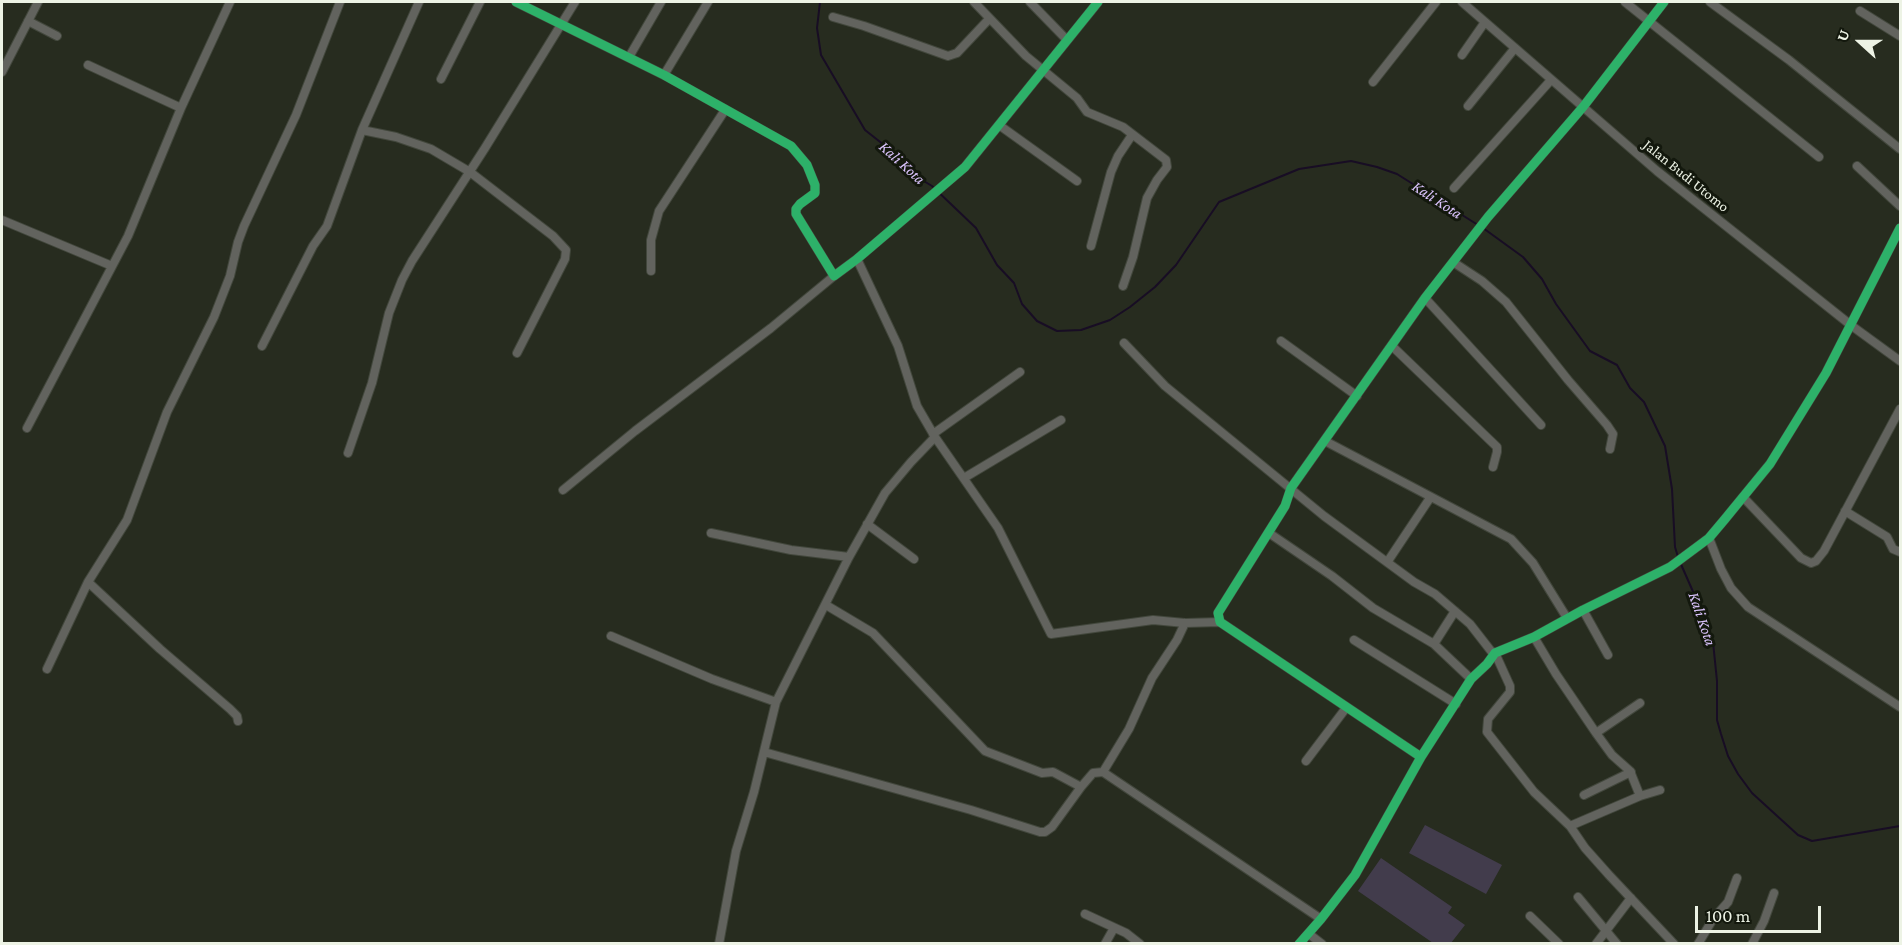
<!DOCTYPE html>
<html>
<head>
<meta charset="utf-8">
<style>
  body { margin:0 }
  #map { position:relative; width:1902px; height:945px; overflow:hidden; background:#272c1f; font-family:"Crimson Pro",serif }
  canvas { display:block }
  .frame { position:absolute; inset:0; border:3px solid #edf3e5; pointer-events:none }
  .north { position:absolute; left:1830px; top:12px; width:60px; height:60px; -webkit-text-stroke:4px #13180d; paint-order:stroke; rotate:291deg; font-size:16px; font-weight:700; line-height:24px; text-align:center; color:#edf3e5 }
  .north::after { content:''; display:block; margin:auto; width:21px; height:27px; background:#edf3e5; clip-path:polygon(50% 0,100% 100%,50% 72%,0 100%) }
  .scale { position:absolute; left:1695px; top:906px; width:126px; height:27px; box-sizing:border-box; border:3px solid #edf3e5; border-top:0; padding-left:8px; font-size:18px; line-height:21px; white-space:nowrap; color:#edf3e5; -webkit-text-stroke:4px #13180d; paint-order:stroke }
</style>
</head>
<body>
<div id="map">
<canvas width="1902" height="945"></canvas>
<div class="frame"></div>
<div class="north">U</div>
<div class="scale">100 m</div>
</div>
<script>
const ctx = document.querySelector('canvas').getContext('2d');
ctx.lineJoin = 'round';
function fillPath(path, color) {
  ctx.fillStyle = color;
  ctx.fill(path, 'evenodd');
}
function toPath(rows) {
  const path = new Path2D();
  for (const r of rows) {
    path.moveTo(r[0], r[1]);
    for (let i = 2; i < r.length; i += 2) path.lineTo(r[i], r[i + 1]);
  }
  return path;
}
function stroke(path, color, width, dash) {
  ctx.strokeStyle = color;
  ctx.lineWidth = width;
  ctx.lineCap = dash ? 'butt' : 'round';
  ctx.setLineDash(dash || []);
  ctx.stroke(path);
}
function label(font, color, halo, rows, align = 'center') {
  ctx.font = font + ' "Crimson Pro",serif';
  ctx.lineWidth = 6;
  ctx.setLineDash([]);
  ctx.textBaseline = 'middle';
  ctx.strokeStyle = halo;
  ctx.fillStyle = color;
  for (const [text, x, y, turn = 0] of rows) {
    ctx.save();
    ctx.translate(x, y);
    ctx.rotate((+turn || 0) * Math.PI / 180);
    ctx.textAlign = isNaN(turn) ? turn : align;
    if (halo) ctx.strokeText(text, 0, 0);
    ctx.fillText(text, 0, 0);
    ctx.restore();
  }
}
fillPath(toPath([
  [1425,825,1502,865,1486,894,1409,853],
  [1381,858,1452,907,1448,913,1465,925,1451,943,1433,943,1358,891]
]), '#423c4c');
stroke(toPath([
  [820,2,817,28,821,55,865,130,884,145,904,169,932,186,976,228,997,265,1014,283,1022,304,1037,321,1057,331,1081,330,1110,320,1130,307,1155,287,1176,265,1219,202,1299,169,1351,161,1377,167,1397,174,1478,225],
  [1483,228,1523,257,1542,279,1556,304,1590,351,1617,365,1630,388,1644,402,1665,446,1672,489,1675,547,1678,557],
  [1680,562,1705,619,1713,642,1717,681,1717,720,1721,734,1728,756,1738,774,1752,793,1798,835,1812,841,1900,826]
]), '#180d24', 2);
const minor = toPath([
  [516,2,664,75,791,146,807,165,815,185,815,193,800,204,796,209,796,214,834,276,857,259,965,167,1098,2],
  [974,2,1026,56,1077,98,1087,112,1123,127,1166,160,1167,167,1157,180,1147,198,1133,257,1123,286],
  [1030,2,1067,40],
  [1462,2,1657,171,1852,326,1900,361],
  [1625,2,1819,157],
  [1710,2,1789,60,1900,149],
  [1860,11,1900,36],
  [833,17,864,26,948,56,957,53,989,19],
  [28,21,57,36],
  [1462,55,1485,22],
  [629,57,661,2],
  [88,65,181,108],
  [2,72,38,2],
  [664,75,708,2],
  [441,79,480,2],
  [1373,82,1436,2],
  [1468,106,1515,48],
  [999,125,1077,181],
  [362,130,396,137,431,149,470,172,553,236,566,250,565,259,517,353],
  [1857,166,1900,206],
  [1454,188,1551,80],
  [2,220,112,266],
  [1091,246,1111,172,1118,156,1132,135],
  [857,259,898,346,917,406,935,437,998,528,1051,634,1153,620,1185,623,1220,622],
  [1453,262,1482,281,1506,302,1568,380,1607,425,1613,434,1610,449],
  [651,271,651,240,659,211,725,110],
  [1425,298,1541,425],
  [1281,341,1357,396],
  [1124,343,1165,386,1324,516,1414,582,1435,594,1470,624,1491,651,1495,653,1510,686,1510,692,1488,719,1487,732,1534,792,1570,826,1585,848,1609,875,1674,944],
  [262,346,313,246,327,226,362,130,419,2],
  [1392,346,1497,447,1497,452,1493,467],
  [27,428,128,236,181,108,230,2],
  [933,434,1020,372],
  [1325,441,1511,539,1533,563,1567,618],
  [348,453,372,383,389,313,402,280,412,261,485,148,575,2],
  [964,478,1061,420],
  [563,490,635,431,771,328,834,276],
  [1743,497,1801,558,1811,563,1816,561,1824,551,1900,409],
  [1845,511,1887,537,1893,549,1900,552],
  [867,524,914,559],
  [711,533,791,550,849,557],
  [1269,533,1332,576,1373,608,1434,644,1471,679],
  [1709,538,1721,569,1731,588,1748,607,1900,707],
  [1388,561,1430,498],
  [88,582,160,649,230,709,237,716,238,721],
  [826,605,873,633,985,751,1042,773,1053,772,1081,787,1093,773,1103,772,1321,919],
  [1583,610,1608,655],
  [611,636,712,679,776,702],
  [1534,637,1556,674,1596,733,1612,755,1630,771,1640,796],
  [1354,640,1456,704],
  [1434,644,1455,611],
  [47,669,88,582,127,520,167,412,214,317,230,276,238,242,244,226,296,115,340,2],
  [1596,733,1640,703],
  [764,752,971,810,1040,832,1045,832,1052,827,1081,787],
  [1421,757,1220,622,1218,613,1285,506,1291,488,1425,298,1488,217,1583,107,1664,2],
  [1306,761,1346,708],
  [1103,772,1129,729,1152,678,1177,640,1185,623],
  [1584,795,1631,772],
  [1570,826,1640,796,1660,790],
  [1578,897,1617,944],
  [1085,914,1126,933,1140,944],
  [1530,916,1559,944],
  [1309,934,1322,944],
  [719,944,736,851,754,792,776,702,849,557,885,493,911,462,935,437],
  [1105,944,1114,928],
  [1299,944,1321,919,1355,875,1421,757,1471,679,1487,664,1495,653,1534,637,1583,610,1670,567,1709,538,1725,519,1770,464,1826,373,1900,228],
  [1596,944,1631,898],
  [1698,944,1713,919,1728,902,1737,878],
  [1752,944,1764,921,1774,893]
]);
stroke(minor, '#42473c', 10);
stroke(minor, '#62635e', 8);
stroke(toPath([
  [516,2,664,75,791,146,807,165,815,185,815,193,800,204,796,209,796,214,834,276,857,259,965,167,1098,2],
  [1421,757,1220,622,1218,613,1285,506,1291,488,1425,298,1488,217,1583,107,1664,2],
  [1299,944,1321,919,1355,875,1421,757,1471,679,1487,664,1495,653,1534,637,1583,610,1670,567,1709,538,1725,519,1770,464,1826,373,1900,228]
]), '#2db169', 9);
label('15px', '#edf3e5', '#13180d', [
  ["Jalan Budi Utomo",1686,176,39]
]);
label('italic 16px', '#d9c2fb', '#13180d', [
  ["Kali Kota",902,163,42],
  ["Kali Kota",1437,200,33],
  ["Kali Kota",1702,619,71]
]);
</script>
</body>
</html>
